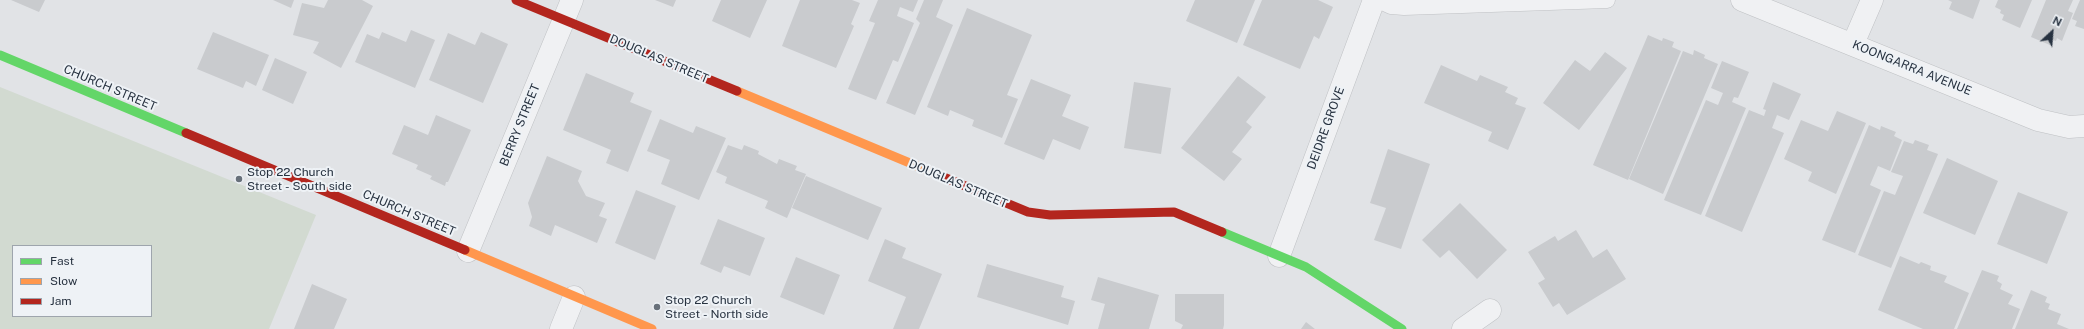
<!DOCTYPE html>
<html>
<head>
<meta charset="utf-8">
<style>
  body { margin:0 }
  #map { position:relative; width:2084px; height:329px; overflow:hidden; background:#e1e3e6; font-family:"Public Sans",sans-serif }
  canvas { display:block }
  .legend { position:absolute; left:12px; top:245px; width:140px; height:72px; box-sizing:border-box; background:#eef2f6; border:1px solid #9ea5ad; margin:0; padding:5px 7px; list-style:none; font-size:12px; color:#273240 }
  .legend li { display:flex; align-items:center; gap:8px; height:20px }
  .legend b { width:20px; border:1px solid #9ea5ad }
  .north { position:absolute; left:2032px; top:12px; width:40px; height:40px; -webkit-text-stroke:3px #eef2f6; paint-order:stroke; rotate:26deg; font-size:11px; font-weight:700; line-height:16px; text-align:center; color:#273240 }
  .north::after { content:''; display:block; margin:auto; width:14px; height:18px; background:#273240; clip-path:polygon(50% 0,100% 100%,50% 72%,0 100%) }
</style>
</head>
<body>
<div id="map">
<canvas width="2084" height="329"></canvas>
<ul class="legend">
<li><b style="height:5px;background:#63d668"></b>Fast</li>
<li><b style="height:5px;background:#ff974d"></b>Slow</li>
<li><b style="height:5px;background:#b3261e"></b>Jam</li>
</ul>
<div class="north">N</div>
</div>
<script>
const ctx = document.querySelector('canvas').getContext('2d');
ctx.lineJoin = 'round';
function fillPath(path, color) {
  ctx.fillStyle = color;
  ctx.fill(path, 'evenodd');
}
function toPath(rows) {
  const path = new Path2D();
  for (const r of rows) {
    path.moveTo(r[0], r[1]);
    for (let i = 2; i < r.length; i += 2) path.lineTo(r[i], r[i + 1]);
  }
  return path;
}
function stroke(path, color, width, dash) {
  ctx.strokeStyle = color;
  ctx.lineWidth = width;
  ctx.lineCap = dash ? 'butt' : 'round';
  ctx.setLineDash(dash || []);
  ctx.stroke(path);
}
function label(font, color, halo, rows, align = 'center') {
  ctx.font = font + ' "Public Sans",sans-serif';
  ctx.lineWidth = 4;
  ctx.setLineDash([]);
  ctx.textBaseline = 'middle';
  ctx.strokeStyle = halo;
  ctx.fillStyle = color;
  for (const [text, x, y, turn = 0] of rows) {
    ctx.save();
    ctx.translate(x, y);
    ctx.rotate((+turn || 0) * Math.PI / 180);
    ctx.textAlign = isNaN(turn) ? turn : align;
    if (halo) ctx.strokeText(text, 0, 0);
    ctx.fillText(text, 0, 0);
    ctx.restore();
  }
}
fillPath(toPath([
  [0,87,316,215,269,329,0,329],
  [13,246,151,246,151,316,13,316]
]), '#d2dad1');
fillPath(toPath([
  [11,0,45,0,39,12],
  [273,0,294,0,291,8],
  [328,0,362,0,373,6,341,68,313,53,319,42,293,35,302,3,324,8],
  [655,0,676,0,673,7],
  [721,0,767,0,750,38,712,21],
  [800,0,852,0,860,3,851,24,854,26,836,68,782,46],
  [878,0,918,0,913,12,900,7,897,16,914,23,898,62,893,60,876,100,848,89,875,23,869,21],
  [924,0,943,0,936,17,953,25,915,115,886,103,920,23,916,19],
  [1195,0,1255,0,1237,43,1186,21],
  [1262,0,1318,0,1333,7,1319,39,1314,36,1300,69,1243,45],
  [1948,0,1980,0,1973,19,1949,9,1952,2],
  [1998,0,2032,0,2020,28,2002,20,2004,15,2000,13,2001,10,1995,7],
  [2046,0,2073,0,2068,11,2073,13,2062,41,2057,38,2056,41,2053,40,2050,45,2031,37],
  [2080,0,2084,0,2084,29,2075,26,2077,21,2072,19],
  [967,8,1032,35,1007,95,1018,99,1002,138,972,126,974,120,950,110,948,116,927,107],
  [411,30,435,40,415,88,355,62,367,34,379,39,382,32,406,42],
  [213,32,269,55,256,86,246,81,243,88,197,69],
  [481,32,508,44,483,103,429,80,448,33,475,45],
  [1648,35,1662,41,1663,38,1674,42,1672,47,1681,51,1628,180,1593,165],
  [1694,50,1705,55,1704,58,1718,64,1663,194,1629,179,1683,51,1693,55],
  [1605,52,1627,68,1579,130,1543,103,1575,60,1590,71],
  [275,58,307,72,293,104,262,90],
  [1722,61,1749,72,1738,98,1734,97,1732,102,1746,108,1701,215,1664,200,1706,100,1718,105,1723,93,1711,88],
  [1441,65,1477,81,1480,75,1508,87,1505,92,1518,98,1515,104,1526,108,1508,150,1488,141,1492,132,1424,103],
  [586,73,634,93,630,102,652,111,628,172,606,163,611,150,563,130],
  [1238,76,1266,97,1246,122,1252,127,1232,152,1242,159,1224,181,1181,148],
  [1031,79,1071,95,1062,116,1089,127,1080,150,1053,139,1044,160,1004,144],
  [1134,82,1171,88,1161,154,1124,148],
  [1773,82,1801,94,1789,120,1777,115,1772,128,1784,133,1742,232,1705,216,1749,110,1764,116,1766,110,1763,109],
  [1837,111,1866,123,1836,194,1808,181,1812,172,1784,159,1801,120,1828,131],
  [436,115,471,130,448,182,446,182,445,186,430,179,432,176,416,169,418,165,392,154,404,125,428,135],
  [660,119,693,133,696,126,726,138,699,200,661,184,670,160,647,151],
  [1869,125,1880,130,1881,126,1896,132,1894,136,1902,140,1890,171,1878,166,1870,185,1881,190,1855,253,1822,240],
  [1915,140,1929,145,1927,150,1938,154,1891,268,1858,255,1884,191,1895,195,1903,176,1891,172,1904,141,1913,144],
  [728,145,742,150,744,145,759,151,758,154,777,164,779,159,797,166,795,170,806,174,787,218,765,208,768,201,725,183,727,177,716,172],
  [1388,149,1430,164,1401,249,1374,240,1386,208,1370,203],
  [547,156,582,171,578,181,586,196,605,203,599,216,607,219,597,243,555,225,551,236,529,226,532,217,528,203],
  [1947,158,1998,181,1975,235,1923,213],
  [806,176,882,208,868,240,792,208],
  [636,190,676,206,655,260,615,243],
  [2018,192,2068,212,2047,264,1997,244],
  [1460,203,1507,250,1477,279,1449,250,1440,258,1422,240],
  [718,219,765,238,750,276,724,266,721,273,700,264],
  [1576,230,1593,258,1607,249,1626,279,1567,315,1559,303,1553,307,1538,283,1545,279,1528,252,1555,236,1558,241],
  [885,239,906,248,902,258,942,274,919,329,893,329,906,297,868,281],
  [1900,256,1919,264,1921,262,1931,266,1930,270,1947,276,1944,282,1969,293,1954,329,1923,329,1878,310],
  [796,257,840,275,824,315,780,297],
  [987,264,1064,286,1061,297,1075,301,1068,325,977,297],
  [1982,270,1999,276,1997,281,2002,284,2000,289,2013,295,2008,304,2020,309,2012,329,1957,329],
  [1098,277,1159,295,1149,329,1098,329,1105,304,1091,300],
  [312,284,347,299,334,329,294,329],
  [2031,290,2047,297,2045,302,2050,304,2048,309,2061,314,2057,324,2069,329,2015,329],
  [1175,294,1224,294,1224,325,1223,329,1181,329,1183,325,1175,321],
  [1306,322,1315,329,1301,329]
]), '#c9cbce');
const lane = toPath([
  [1378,0,1391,6,1404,7,1607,0]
]);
const street = toPath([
  [1742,0,2038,120,2069,127,2084,126],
  [1853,44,1872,0],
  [468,251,572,0],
  [1279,256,1374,0],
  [561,329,574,297],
  [1463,329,1490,310]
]);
stroke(lane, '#bfc1c4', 17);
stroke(street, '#bfc1c4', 23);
stroke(lane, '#f0f1f3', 16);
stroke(street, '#f0f1f3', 22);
stroke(toPath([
  [0,55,186,133],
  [1222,232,1306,267,1402,329]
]), '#63d668', 9);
stroke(toPath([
  [737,91,941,176],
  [465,250,652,329]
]), '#ff974d', 9);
stroke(toPath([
  [516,0,737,91],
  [186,133,465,250],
  [941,176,1028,212,1050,215,1174,212,1222,232]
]), '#b3261e', 9);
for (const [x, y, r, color] of [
  [239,179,4,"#68707a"],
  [657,307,4,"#68707a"]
]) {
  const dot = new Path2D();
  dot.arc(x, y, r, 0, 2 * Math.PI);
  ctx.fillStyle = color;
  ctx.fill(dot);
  stroke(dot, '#eef2f6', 1.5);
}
label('12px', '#273240', '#eef2f6', [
  ["DOUGLAS STREET",659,59,23],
  ["KOONGARRA AVENUE",1912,68,22],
  ["CHURCH STREET",110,88,23],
  ["BERRY STREET",520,125,-68],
  ["DEIDRE GROVE",1326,128,-70],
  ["DOUGLAS STREET",958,184,23],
  ["CHURCH STREET",409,213,23]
]);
label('12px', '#273240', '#eef2f6', [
  ["Stop 22 Church",247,172],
  ["Street - South side",247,186],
  ["Stop 22 Church",665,300],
  ["Street - North side",665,314]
], 'left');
</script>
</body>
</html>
